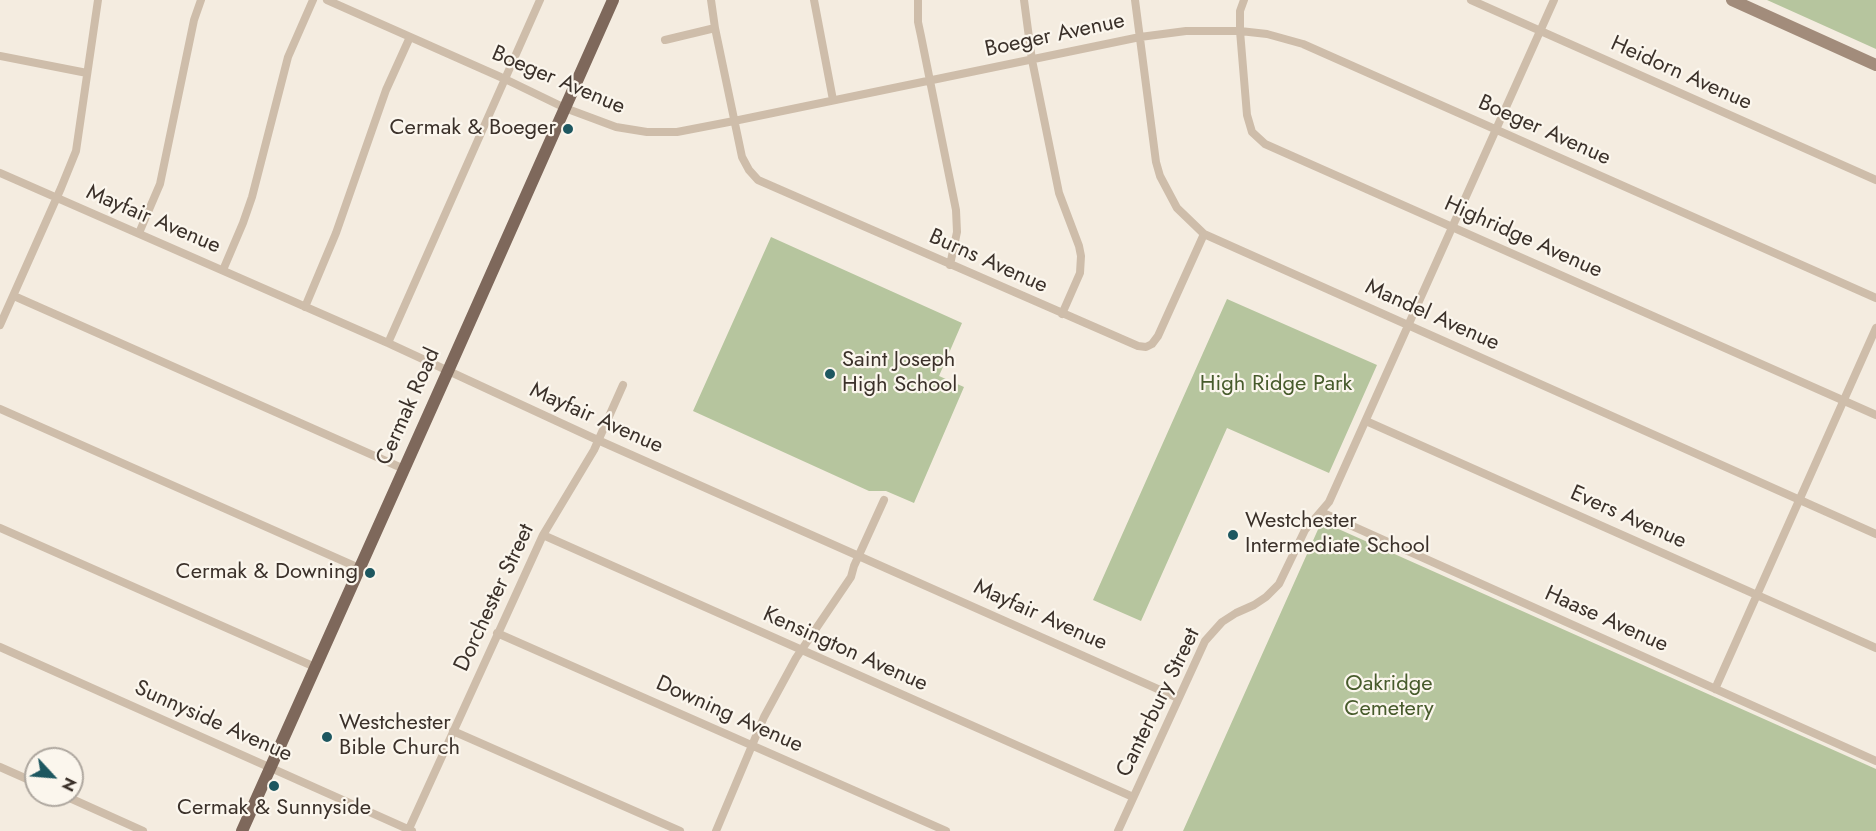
<!DOCTYPE html>
<html>
<head>
<meta charset="utf-8">
<style>
  body { margin:0 }
  #map { position:relative; width:1876px; height:831px; overflow:hidden; background:#f4ece0; font-family:Jost,sans-serif }
  canvas { display:block }
  .north { position:absolute; left:24px; top:747px; width:60px; height:60px; box-sizing:border-box; background:#fbf6ed; border:2px solid #aea79f; border-radius:50%; rotate:116deg; font-size:16px; font-weight:700; line-height:24px; text-align:center; color:#3b312a }
  .north::after { content:''; display:block; margin:auto; width:21px; height:27px; background:#1d5760; clip-path:polygon(50% 0,100% 100%,50% 72%,0 100%) }
</style>
</head>
<body>
<div id="map">
<canvas width="1876" height="831"></canvas>
<div class="north">N</div>
</div>
<script>
const ctx = document.querySelector('canvas').getContext('2d');
ctx.lineJoin = 'round';
function fillPath(path, color) {
  ctx.fillStyle = color;
  ctx.fill(path, 'evenodd');
}
function toPath(rows) {
  const path = new Path2D();
  for (const r of rows) {
    path.moveTo(r[0], r[1]);
    for (let i = 2; i < r.length; i += 2) path.lineTo(r[i], r[i + 1]);
  }
  return path;
}
function stroke(path, color, width, dash) {
  ctx.strokeStyle = color;
  ctx.lineWidth = width;
  ctx.lineCap = dash ? 'butt' : 'round';
  ctx.setLineDash(dash || []);
  ctx.stroke(path);
}
function label(font, color, halo, rows, align = 'center') {
  ctx.font = font + ' Jost,sans-serif';
  ctx.lineWidth = 4.5;
  ctx.setLineDash([]);
  ctx.textBaseline = 'middle';
  ctx.strokeStyle = halo;
  ctx.fillStyle = color;
  for (const [text, x, y, turn = 0] of rows) {
    ctx.save();
    ctx.translate(x, y);
    ctx.rotate((+turn || 0) * Math.PI / 180);
    ctx.textAlign = isNaN(turn) ? turn : align;
    if (halo) ctx.strokeText(text, 0, 0);
    ctx.fillText(text, 0, 0);
    ctx.restore();
  }
}
fillPath(toPath([
  [1767,0,1876,0,1876,49],
  [771,237,962,323,939,376,964,387,914,503,886,491,869,491,693,411],
  [1227,299,1377,365,1329,473,1227,428,1141,621,1093,600],
  [1325,523,1876,769,1876,831,1183,831,1320,525]
]), '#b6c59e');
stroke(toPath([
  [327,0,505,79,565,108,616,127,647,132,677,132,734,121,1140,37,1186,31,1240,31,1267,34,1303,44,1876,298],
  [711,0,715,28,742,157,749,170,758,180,1138,346,1146,347,1152,344,1158,336,1204,234],
  [814,0,833,100],
  [918,0,918,22,921,36,956,210,957,232,950,265],
  [1024,0,1032,60,1059,193,1079,246,1081,256,1080,273,1062,314],
  [1135,0,1156,162,1160,176,1177,208,1204,234,1876,534],
  [1244,0,1240,11,1240,31,1247,115,1252,132,1265,144,1876,415],
  [1471,0,1876,180],
  [665,40,715,28],
  [0,56,87,73],
  [0,173,388,343,591,437,1178,698],
  [139,233,160,184,194,20,201,0],
  [223,270,243,223,252,197,288,57,313,0],
  [14,296,404,469],
  [305,307,336,233,386,90,410,37],
  [0,325,61,188,76,151,98,0],
  [388,343,540,0],
  [0,409,359,568],
  [1366,421,1876,648],
  [1321,512,1876,761],
  [0,528,315,667],
  [543,535,1133,797],
  [497,633,946,831],
  [0,647,412,831],
  [1715,689,1876,328],
  [453,731,680,831],
  [0,767,36,783],
  [63,795,143,831],
  [408,831,543,535,594,450,623,385],
  [716,831,764,717,796,658,851,577,854,566,884,500],
  [1118,831,1205,641,1222,622,1236,613,1254,605,1266,597,1279,584,1305,530,1329,502,1554,0]
]), '#cebdaa', 8);
stroke(toPath([
  [1732,0,1876,65]
]), '#a28c7b', 12);
stroke(toPath([
  [242,831,448,371,613,0]
]), '#7e685b', 12);
for (const [x, y, r, color] of [
  [568,129,6,"#1d5760"],
  [830,374,6,"#1d5760"],
  [1233,535,6,"#1d5760"],
  [370,573,6,"#1d5760"],
  [327,737,6,"#1d5760"],
  [274,786,6,"#1d5760"]
]) {
  const dot = new Path2D();
  dot.arc(x, y, r, 0, 2 * Math.PI);
  ctx.fillStyle = color;
  ctx.fill(dot);
  stroke(dot, '#fbf6ed', 2);
}
label('22px', '#3b312a', '#fbf6ed', [
  ["Boeger Avenue",1055,36,-12],
  ["Heidorn Avenue",1681,74,24],
  ["Boeger Avenue",558,81,23],
  ["Boeger Avenue",1544,131,24],
  ["Mayfair Avenue",153,220,23],
  ["Highridge Avenue",1523,238,24],
  ["Burns Avenue",988,262,24],
  ["Mandel Avenue",1432,316,24],
  ["Cermak Road",409,407,-66],
  ["Mayfair Avenue",596,419,24],
  ["Evers Avenue",1628,518,24],
  ["Dorchester Street",495,598,-65],
  ["Mayfair Avenue",1040,616,24],
  ["Haase Avenue",1606,620,24],
  ["Kensington Avenue",845,650,24],
  ["Canterbury Street",1159,703,-64],
  ["Downing Avenue",729,715,24],
  ["Sunnyside Avenue",213,722,24]
]);
label('22px', '#3b312a', '#fbf6ed', [
  ["Cermak & Boeger",556,129,"right"],
  ["Saint Joseph",842,361],
  ["High School",842,386],
  ["Westchester",1245,522],
  ["Intermediate School",1245,547],
  ["Cermak & Downing",358,573,"right"],
  ["Westchester",339,724],
  ["Bible Church",339,749],
  ["Cermak & Sunnyside",274,809,"center"]
], 'left');
label('22px', '#475b2c', '#fbf6ed', [
  ["High Ridge Park",1276,385],
  ["Oakridge",1389,685],
  ["Cemetery",1389,710]
]);
</script>
</body>
</html>
